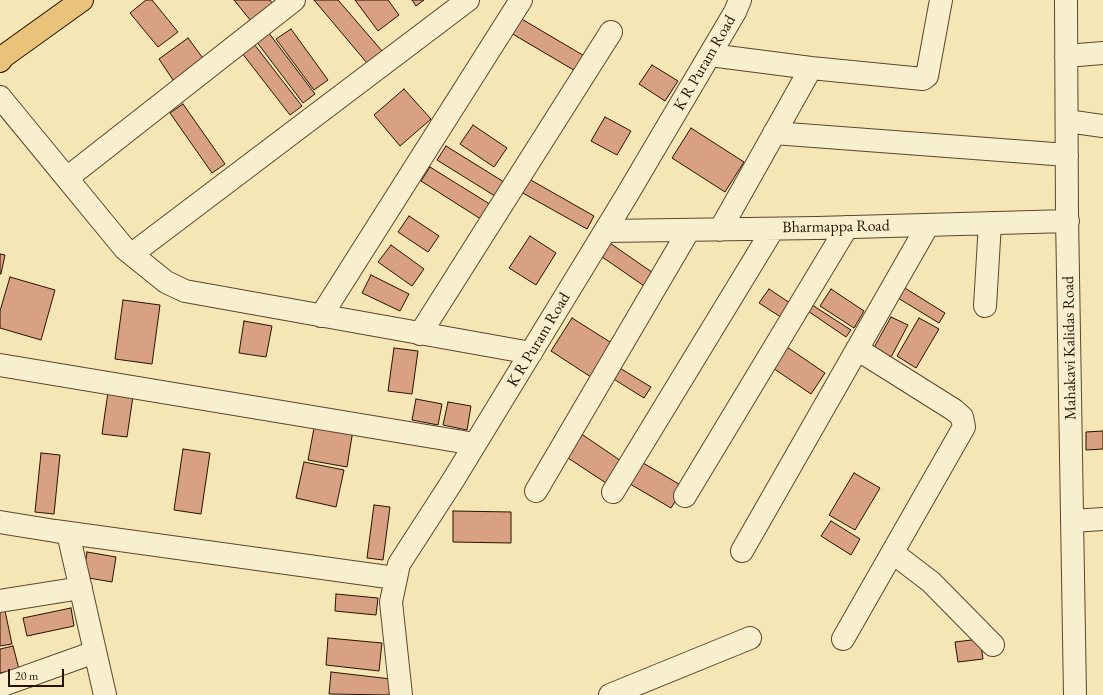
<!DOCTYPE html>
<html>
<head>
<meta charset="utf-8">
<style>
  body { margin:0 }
  #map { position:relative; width:1103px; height:695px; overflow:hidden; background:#f5e6b5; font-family:"EB Garamond",serif }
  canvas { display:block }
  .scale { position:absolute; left:8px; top:669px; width:56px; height:18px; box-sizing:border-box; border:2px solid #281100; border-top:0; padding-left:5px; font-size:12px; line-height:14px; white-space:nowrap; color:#281100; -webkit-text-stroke:3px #f8efcf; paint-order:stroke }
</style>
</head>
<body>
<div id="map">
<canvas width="1103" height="695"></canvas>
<div class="scale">20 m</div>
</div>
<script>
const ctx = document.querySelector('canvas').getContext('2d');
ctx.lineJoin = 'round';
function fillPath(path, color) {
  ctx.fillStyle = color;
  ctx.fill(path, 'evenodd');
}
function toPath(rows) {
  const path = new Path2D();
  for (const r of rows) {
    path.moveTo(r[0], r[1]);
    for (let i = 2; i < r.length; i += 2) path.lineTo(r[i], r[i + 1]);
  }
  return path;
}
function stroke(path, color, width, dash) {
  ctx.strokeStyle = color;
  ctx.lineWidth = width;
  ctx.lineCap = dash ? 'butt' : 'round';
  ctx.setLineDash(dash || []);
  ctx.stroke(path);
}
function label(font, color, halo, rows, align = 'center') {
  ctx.font = font + ' "EB Garamond",serif';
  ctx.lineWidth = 4;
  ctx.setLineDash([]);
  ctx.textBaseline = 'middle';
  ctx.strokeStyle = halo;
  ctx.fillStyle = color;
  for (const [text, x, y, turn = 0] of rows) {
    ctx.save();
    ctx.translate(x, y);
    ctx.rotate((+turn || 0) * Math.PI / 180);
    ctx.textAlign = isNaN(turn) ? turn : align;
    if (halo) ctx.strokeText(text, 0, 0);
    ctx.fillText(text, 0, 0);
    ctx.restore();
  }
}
const building = toPath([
  [146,0,152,0,178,32,158,47,130,13,146,0],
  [234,0,270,0,273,4,251,21,234,0],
  [314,0,338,0,382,51,367,63,314,0],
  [355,0,388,0,399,15,378,31,355,0],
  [412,0,424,0,416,6,412,0],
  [520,18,586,57,577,72,511,33,520,18],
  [291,29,328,80,314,90,276,39,291,29],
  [268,32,315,94,303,103,256,41,268,32],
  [188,38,205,61,175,83,159,59,188,38],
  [254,44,302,106,290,115,242,53,254,44],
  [652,65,678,81,665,101,639,84,652,65],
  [404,89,431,119,400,146,374,115,404,89],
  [183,104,225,164,212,173,170,113,183,104],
  [605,117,631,131,617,155,591,141,605,117],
  [473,125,507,148,494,167,460,144,473,125],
  [691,128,744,162,725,192,672,158,691,128],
  [446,146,512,187,503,201,437,160,446,146],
  [430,167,496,208,487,223,421,181,430,167],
  [529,179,594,216,587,229,521,192,529,179],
  [409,216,439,236,428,252,398,232,409,216],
  [530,236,556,253,536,285,509,268,530,236],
  [604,239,659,277,650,290,595,252,604,239],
  [391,245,424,269,412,286,378,262,391,245],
  [0,254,5,255,1,274,0,274,0,254],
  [371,275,409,294,400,311,362,293,371,275],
  [10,277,55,290,41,340,0,328,0,311,10,277],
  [900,285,945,313,939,323,893,295,900,285],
  [769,289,796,307,787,321,759,303,769,289],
  [831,289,864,311,854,328,820,306,831,289],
  [123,300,160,305,152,364,115,359,123,300],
  [809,303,851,330,846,337,805,309,809,303],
  [891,317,908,325,889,361,872,351,891,317],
  [572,318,618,347,597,381,551,351,572,318],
  [919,318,939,329,916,368,897,356,919,318],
  [244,321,272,326,266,357,239,353,244,321],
  [784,345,825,373,811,394,770,366,784,345],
  [394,348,418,351,412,394,388,391,394,348],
  [618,367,651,387,644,398,612,378,618,367],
  [108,392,133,396,127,437,102,434,108,392],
  [416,399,442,404,438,425,412,420,416,399],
  [448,402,471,406,467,430,443,425,448,402],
  [315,423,353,430,347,467,308,460,315,423],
  [1103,431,1103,449,1086,450,1086,432,1103,431],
  [580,433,624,463,609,485,565,456,580,433],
  [183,449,210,453,201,514,174,510,183,449],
  [41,453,60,455,54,514,35,512,41,453],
  [638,460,684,487,671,508,625,481,638,460],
  [304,462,344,470,336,507,296,498,304,462],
  [854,473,880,488,855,530,829,515,854,473],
  [374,505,390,507,383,560,367,558,374,505],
  [453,511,511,512,511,543,453,542,453,511],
  [831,521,860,539,851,555,821,536,831,521],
  [87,552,116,557,112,582,83,577,87,552],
  [336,594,378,598,376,615,335,611,336,594],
  [4,606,12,644,0,646,0,607,4,606],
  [71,608,74,626,27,636,23,618,71,608],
  [328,638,382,643,379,671,326,665,328,638],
  [980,639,983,659,958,662,955,642,980,639],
  [13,646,19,669,0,673,0,649,13,646],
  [331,672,391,679,389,695,329,694,331,672]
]);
fillPath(building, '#d9a184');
stroke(building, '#281100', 1);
const minor = toPath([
  [1066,0,1067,215,1075,695],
  [710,55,811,68,923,79,927,76,941,0],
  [1066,56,1103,53],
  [0,97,125,249,166,282,185,291,531,353],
  [1067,121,1103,126],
  [774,133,1067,155],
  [67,178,294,0],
  [720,230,811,68],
  [605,231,817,228,1068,221],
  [132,254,468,0],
  [985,306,990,223],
  [321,316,521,0],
  [420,334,611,32],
  [0,365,475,444],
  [536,491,689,230],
  [613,492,773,229],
  [685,496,847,227],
  [1072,521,1103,519],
  [0,522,55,531,395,578],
  [68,533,105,695],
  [742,551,928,225],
  [893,553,931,582,993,645],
  [0,601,81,588],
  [843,639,964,427,962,417,954,410,857,349],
  [0,686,95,652],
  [401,695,391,602,399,564,452,482,627,195,735,12,740,0],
  [610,695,750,638]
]);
const major = toPath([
  [0,61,4,56,82,0]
]);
stroke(minor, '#5b462d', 24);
stroke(major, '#281100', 24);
stroke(minor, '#f8efcf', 22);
stroke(major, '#eac37a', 22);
label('16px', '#281100', '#f8efcf', [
  ["K R Puram Road",705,63,-60],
  ["Bharmappa Road",836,227,-1],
  ["K R Puram Road",539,340,-59],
  ["Mahakavi Kalidas Road",1070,348,-91]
]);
</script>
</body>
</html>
